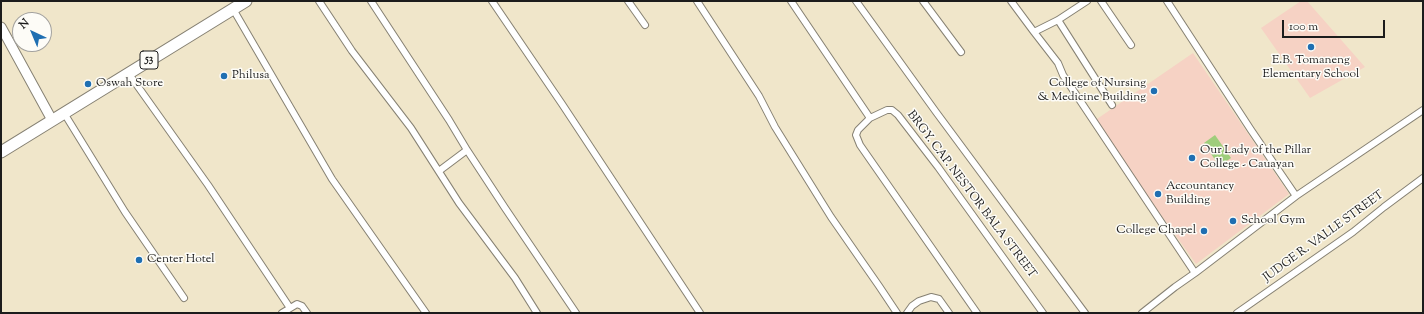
<!DOCTYPE html>
<html>
<head>
<meta charset="utf-8">
<style>
  body { margin:0 }
  #map { position:relative; width:1424px; height:314px; overflow:hidden; background:#f0e6ca; font-family:"Sorts Mill Goudy",serif }
  canvas { display:block }
  .frame { position:absolute; inset:0; border:2px solid #1c1c1c; pointer-events:none }
  .north { position:absolute; left:12px; top:12px; width:40px; height:40px; box-sizing:border-box; background:#fdfcf7; border:1px solid #a3a29f; border-radius:50%; rotate:316deg; font-size:11px; font-weight:700; line-height:16px; text-align:center; color:#1c1c1c }
  .north::after { content:''; display:block; margin:auto; width:14px; height:18px; background:#1f6fb2; clip-path:polygon(50% 0,100% 100%,50% 72%,0 100%) }
  .scale { position:absolute; left:1282px; top:20px; width:103px; height:18px; box-sizing:border-box; border:2px solid #1c1c1c; border-top:0; padding-left:5px; font-size:12px; line-height:14px; white-space:nowrap; color:#1c1c1c; -webkit-text-stroke:3px #fdfcf7; paint-order:stroke }
</style>
</head>
<body>
<div id="map">
<canvas width="1424" height="314"></canvas>
<div class="frame"></div>
<div class="north">N</div>
<div class="scale">100 m</div>
</div>
<script>
const ctx = document.querySelector('canvas').getContext('2d');
ctx.lineJoin = 'round';
function fillPath(path, color) {
  ctx.fillStyle = color;
  ctx.fill(path, 'evenodd');
}
function toPath(rows) {
  const path = new Path2D();
  for (const r of rows) {
    path.moveTo(r[0], r[1]);
    for (let i = 2; i < r.length; i += 2) path.lineTo(r[i], r[i + 1]);
  }
  return path;
}
function stroke(path, color, width, dash) {
  ctx.strokeStyle = color;
  ctx.lineWidth = width;
  ctx.lineCap = dash ? 'butt' : 'round';
  ctx.setLineDash(dash || []);
  ctx.stroke(path);
}
function label(font, color, halo, rows, align = 'center') {
  ctx.font = font + ' "Sorts Mill Goudy",serif';
  ctx.lineWidth = 3;
  ctx.setLineDash([]);
  ctx.textBaseline = 'middle';
  ctx.strokeStyle = halo;
  ctx.fillStyle = color;
  for (const [text, x, y, turn = 0] of rows) {
    ctx.save();
    ctx.translate(x, y);
    ctx.rotate((+turn || 0) * Math.PI / 180);
    ctx.textAlign = isNaN(turn) ? turn : align;
    if (halo) ctx.strokeText(text, 0, 0);
    ctx.fillText(text, 0, 0);
    ctx.restore();
  }
}
fillPath(toPath([
  [1301,1,1307,1,1365,67,1310,98,1261,28],
  [1193,53,1289,194,1196,264,1094,121]
]), '#f6d2c4');
fillPath(toPath([
  [1215,135,1231,158,1219,166,1204,143]
]), '#9fcd7b');
const street = toPath([
  [319,1,352,51,411,128,459,203,515,278,537,313],
  [371,1,449,120,467,150],
  [492,1,562,104,700,313],
  [628,1,645,25],
  [697,1,759,96,775,127,831,217,879,286,897,313],
  [791,1,870,118,887,110,892,110,898,115,938,167,1043,313],
  [856,1,936,112,1085,313],
  [923,1,961,52],
  [1011,1,1034,32,1058,20,1087,1],
  [1101,1,1131,45],
  [1167,1,1251,130,1296,196],
  [233,9,332,179,426,313],
  [1058,20,1112,105],
  [1034,32,1058,63,1063,75,1195,273],
  [129,74,208,185,290,308],
  [64,113,125,212,184,298],
  [870,118,858,130,856,135,860,145,977,313],
  [439,171,467,150,505,208,576,313],
  [282,313,297,304,302,306,307,313],
  [907,313,912,306,919,301,931,297,939,299,949,313],
  [1142,313,1175,287,1195,273,1296,196,1423,110],
  [1237,313,1353,232,1384,207,1423,178]
]);
const secondary = toPath([
  [1,27,52,120]
]);
const highway = toPath([
  [1,152,246,1]
]);
stroke(street, '#868173', 8);
stroke(secondary, '#868173', 11);
stroke(highway, '#868173', 13);
stroke(street, '#fff', 6);
stroke(secondary, '#fff', 9);
stroke(highway, '#fff', 11);
for (const [x, y, r, color] of [
  [1311,47,4,"#1f6fb2"],
  [224,76,4,"#1f6fb2"],
  [88,84,4,"#1f6fb2"],
  [1154,91,4,"#1f6fb2"],
  [1192,158,4,"#1f6fb2"],
  [1158,194,4,"#1f6fb2"],
  [1233,221,4,"#1f6fb2"],
  [1204,231,4,"#1f6fb2"],
  [139,260,4,"#1f6fb2"]
]) {
  const dot = new Path2D();
  dot.arc(x, y, r, 0, 2 * Math.PI);
  ctx.fillStyle = color;
  ctx.fill(dot);
  stroke(dot, '#fdfcf7', 1.5);
}
for (const [x, y, w] of [
  [149,60,18]
]) {
  const box = new Path2D();
  box.roundRect(x - w / 2, y - 9, w, 18, 3);
  ctx.fillStyle = '#fdfcf7';
  ctx.fill(box);
  stroke(box, '#1c1c1c', 1);
}
label('bold 11px', '#1c1c1c', null, [
  ["53",149,60]
]);
label('12px', '#1c1c1c', '#fdfcf7', [
  ["E.B. Tomaneng",1311,61,"center"],
  ["Elementary School",1311,75,"center"],
  ["Philusa",232,76],
  ["Oswah Store",96,84],
  ["College of Nursing",1146,84,"right"],
  ["& Medicine Building",1146,98,"right"],
  ["Our Lady of the Pillar",1200,151],
  ["College - Cauayan",1200,165],
  ["Accountancy",1166,187],
  ["Building",1166,201],
  ["School Gym",1241,221],
  ["College Chapel",1196,231,"right"],
  ["Center Hotel",147,260]
], 'left');
label('12px', '#1c1c1c', '#fdfcf7', [
  ["BRGY. CAP. NESTOR BALA STREET",971,195,53],
  ["JUDGE R. VALLE STREET",1324,237,-36]
]);
</script>
</body>
</html>
